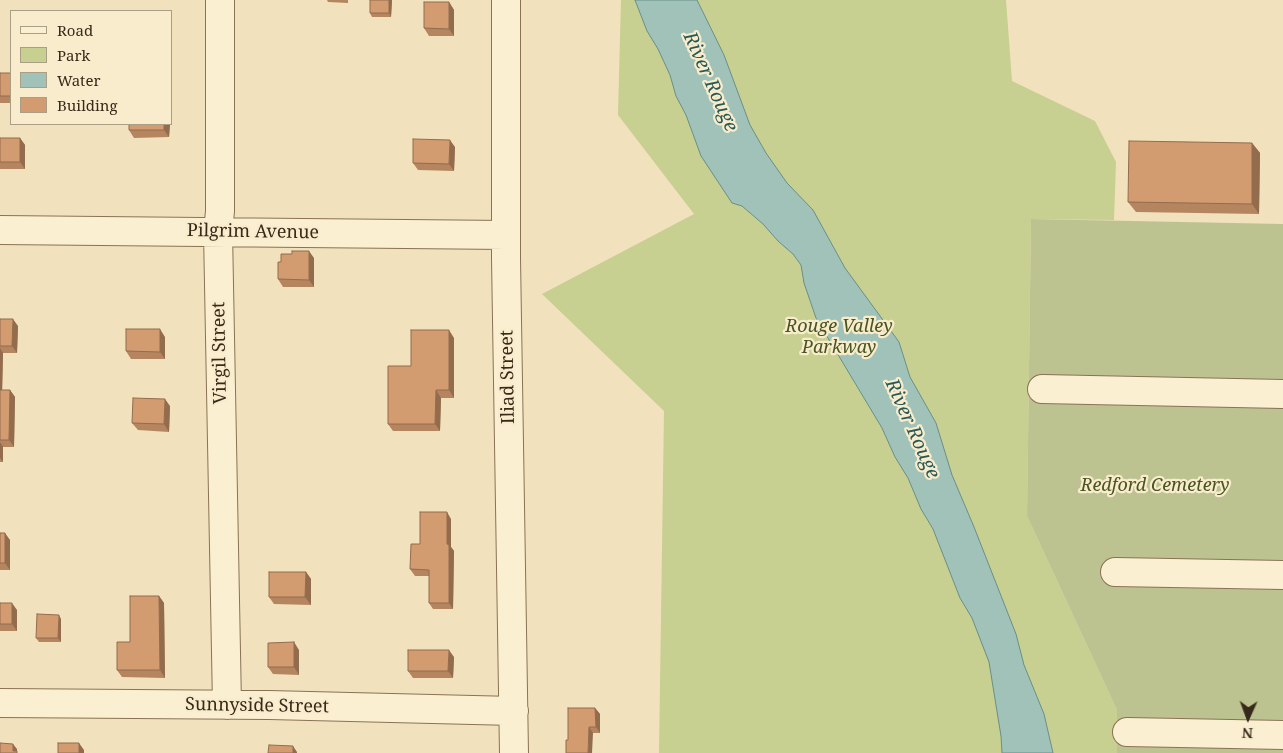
<!DOCTYPE html>
<html>
<head>
<meta charset="utf-8">
<style>
  body { margin:0 }
  #map { position:relative; width:1283px; height:753px; overflow:hidden; background:#f1e2bd; font-family:"Noto Serif",serif }
  canvas { display:block }
  .legend { position:absolute; left:10px; top:10px; width:162px; height:115px; box-sizing:border-box; background:#f8eccd; border:1px solid #ab9e86; margin:0; padding:6px 9px; list-style:none; font-size:15px; color:#382a1b }
  .legend li { display:flex; align-items:center; gap:10px; height:25px }
  .legend b { width:25px; border:1px solid #ab9e86 }
  .north { position:absolute; left:1223px; top:693px; width:50px; height:50px; -webkit-text-stroke:4px #f8eccd; paint-order:stroke; rotate:182deg; font-size:14px; font-weight:700; line-height:20px; text-align:center; color:#382a1b }
  .north::after { content:''; display:block; margin:auto; width:18px; height:22px; background:#382a1b; clip-path:polygon(50% 0,100% 100%,50% 72%,0 100%) }
</style>
</head>
<body>
<div id="map">
<canvas width="1283" height="753"></canvas>
<ul class="legend">
<li><b style="height:6px;background:#fbefd1"></b>Road</li>
<li><b style="height:14px;background:#c7cf91"></b>Park</li>
<li><b style="height:14px;background:#a1c2b9"></b>Water</li>
<li><b style="height:14px;background:#d29b70"></b>Building</li>
</ul>
<div class="north">N</div>
</div>
<script>
const ctx = document.querySelector('canvas').getContext('2d');
ctx.lineJoin = 'round';
function fillPath(path, color) {
  ctx.fillStyle = color;
  ctx.fill(path, 'evenodd');
}
function toPath(rows) {
  const path = new Path2D();
  for (const r of rows) {
    path.moveTo(r[0], r[1]);
    for (let i = 2; i < r.length; i += 2) path.lineTo(r[i], r[i + 1]);
  }
  return path;
}
function stroke(path, color, width, dash) {
  ctx.strokeStyle = color;
  ctx.lineWidth = width;
  ctx.lineCap = dash ? 'butt' : 'round';
  ctx.setLineDash(dash || []);
  ctx.stroke(path);
}
function label(font, color, halo, rows, align = 'center') {
  ctx.font = font + ' "Noto Serif",serif';
  ctx.lineWidth = 4.5;
  ctx.setLineDash([]);
  ctx.textBaseline = 'middle';
  ctx.strokeStyle = halo;
  ctx.fillStyle = color;
  for (const [text, x, y, turn = 0] of rows) {
    ctx.save();
    ctx.translate(x, y);
    ctx.rotate((+turn || 0) * Math.PI / 180);
    ctx.textAlign = isNaN(turn) ? turn : align;
    if (halo) ctx.strokeText(text, 0, 0);
    ctx.fillText(text, 0, 0);
    ctx.restore();
  }
}
fillPath(toPath([
  [621,0,1006,0,1012,81,1095,121,1116,162,1114,220,1031,219,1027,516,1117,710,1117,753,659,753,664,411,542,294,694,214,618,115]
]), '#c7cf91');
fillPath(toPath([
  [1031,219,1283,224,1283,753,1117,753,1117,710,1027,516]
]), '#bcc391');
const water = toPath([
  [635,0,697,0,724,55,750,125,766,153,787,183,813,210,845,268,899,342,910,377,936,423,952,475,974,527,1016,634,1024,665,1044,714,1053,753,1002,753,1001,736,989,662,972,618,960,598,933,529,921,509,908,478,895,457,882,428,816,318,804,283,801,265,793,254,778,241,763,224,742,206,732,203,701,156,686,115,676,96,670,75,658,49,647,31,635,0]
]);
fillPath(water, '#a1c2b9');
stroke(water, '#689087', 1);
const minor = toPath([
  [220,0,220,211,218,232,227,705],
  [506,0,506,258,514,753],
  [0,230,506,235],
  [1042,389,1283,394],
  [1115,572,1283,575],
  [0,703,269,705,514,711],
  [1127,732,1283,735]
]);
stroke(minor, '#8a7255', 30);
stroke(minor, '#fbefd1', 28);
fillPath(toPath([
  [327,0,348,0,348,3,328,2],
  [392,0,391,17,372,17,370,13],
  [449,2,454,10,454,36,429,36,424,28],
  [0,73,11,73,11,103,0,103],
  [170,124,169,137,134,138,129,130],
  [0,138,20,138,25,145,25,169,0,169],
  [1252,143,1260,153,1259,214,1136,212,1128,202],
  [455,147,454,171,418,170,413,163],
  [314,258,314,287,283,287,278,279],
  [0,319,18,326,17,353,3,353,2,390,10,390,15,397,14,447,3,447,3,462,0,462],
  [165,337,165,359,131,359,126,351],
  [454,338,454,398,441,398,440,431,393,431,388,424,411,366],
  [170,406,169,432,138,430,132,423],
  [451,519,451,547,454,551,453,609,433,609,429,603,429,576,415,576,410,569,420,544],
  [0,533,10,540,10,570,0,570],
  [306,572,311,579,311,605,274,604,269,597],
  [159,596,164,603,165,678,122,677,117,670],
  [0,603,17,610,17,631,0,631],
  [61,619,61,642,39,642,36,638],
  [299,650,299,675,273,674,268,667],
  [454,657,453,678,413,678,408,671],
  [595,708,600,714,600,733,593,733,568,740]
]), '#b58560');
fillPath(toPath([
  [389,0,392,0,391,17,389,13],
  [449,2,454,10,454,36,449,29],
  [164,124,170,124,169,137,164,130],
  [20,138,25,145,25,169,20,162],
  [450,140,455,147,454,171,449,164],
  [1252,143,1260,153,1259,214,1252,204],
  [309,251,314,258,314,287,309,280],
  [13,319,18,326,17,353,12,346],
  [160,329,165,337,165,359,160,352],
  [449,330,454,338,454,398,449,390],
  [0,348,3,353,2,397,0,394],
  [10,390,15,397,14,447,9,440],
  [436,390,441,398,440,431,435,424],
  [165,399,170,406,169,432,164,424],
  [0,442,3,447,3,462,0,458],
  [447,512,451,519,451,547,454,551,453,609,449,603,447,544],
  [5,533,10,540,10,570,5,563],
  [306,572,311,579,311,605,305,597],
  [159,596,164,603,165,678,160,670],
  [12,603,17,610,17,631,12,624],
  [59,615,61,619,61,642,58,638],
  [294,642,299,650,299,675,294,667],
  [449,650,454,657,453,678,448,671],
  [595,708,600,714,600,733,596,727],
  [589,727,593,733,592,753,588,753],
  [79,743,84,750,84,753,79,753],
  [13,744,17,749,17,753,13,751],
  [293,746,297,752,297,753,293,753]
]), '#936c4e');
const building = toPath([
  [370,0,389,0,389,13,370,13,370,0],
  [424,2,449,2,449,29,424,28,424,2],
  [0,73,11,73,11,96,0,96,0,73],
  [129,124,164,124,164,130,129,130,129,124],
  [0,138,20,138,20,162,0,162,0,138],
  [413,139,450,140,449,164,413,163,413,139],
  [1129,141,1252,143,1252,204,1128,202,1129,141],
  [292,251,309,251,309,280,278,279,278,262,281,262,281,254,292,254,292,251],
  [0,319,13,319,12,346,0,346,0,319],
  [126,329,160,329,160,352,126,351,126,329],
  [411,330,449,330,449,390,436,390,435,424,388,424,388,366,411,366,411,330],
  [0,390,10,390,9,440,0,440,0,390],
  [133,398,165,399,164,424,132,423,133,398],
  [420,512,447,512,447,544,449,545,449,603,429,603,429,570,410,569,411,544,420,544,420,512],
  [0,533,5,533,5,563,0,563,0,533],
  [269,572,306,572,305,597,269,597,269,572],
  [130,596,159,596,160,670,117,670,117,642,130,642,130,596],
  [0,603,12,603,12,624,0,624,0,603],
  [37,614,59,615,58,638,36,638,37,614],
  [294,642,294,667,268,667,268,643,294,642],
  [408,650,449,650,448,671,408,671,408,650],
  [568,708,595,708,596,727,589,727,588,753,566,753,566,740,568,740,568,708],
  [0,743,13,744,13,751,17,751,17,753,0,753,0,743],
  [58,743,79,743,79,753,58,753,58,743],
  [269,745,293,746,293,753,268,753,269,745]
]);
fillPath(building, '#d29b70');
stroke(building, '#936c4e', 1);
label('18px', '#382a1b', '#f8eccd', [
  ["Pilgrim Avenue",253,232,1],
  ["Virgil Street",220,353,-91],
  ["Iliad Street",508,377,-91],
  ["Sunnyside Street",257,706,1]
]);
label('italic 18px', '#475620', '#f8eccd', [
  ["Rouge Valley",839,327],
  ["Parkway",839,348],
  ["Redford Cemetery",1155,486]
]);
label('italic 19px', '#295957', '#f8eccd', [
  ["River Rouge",710,82,66],
  ["River Rouge",912,429,66]
]);
</script>
</body>
</html>
